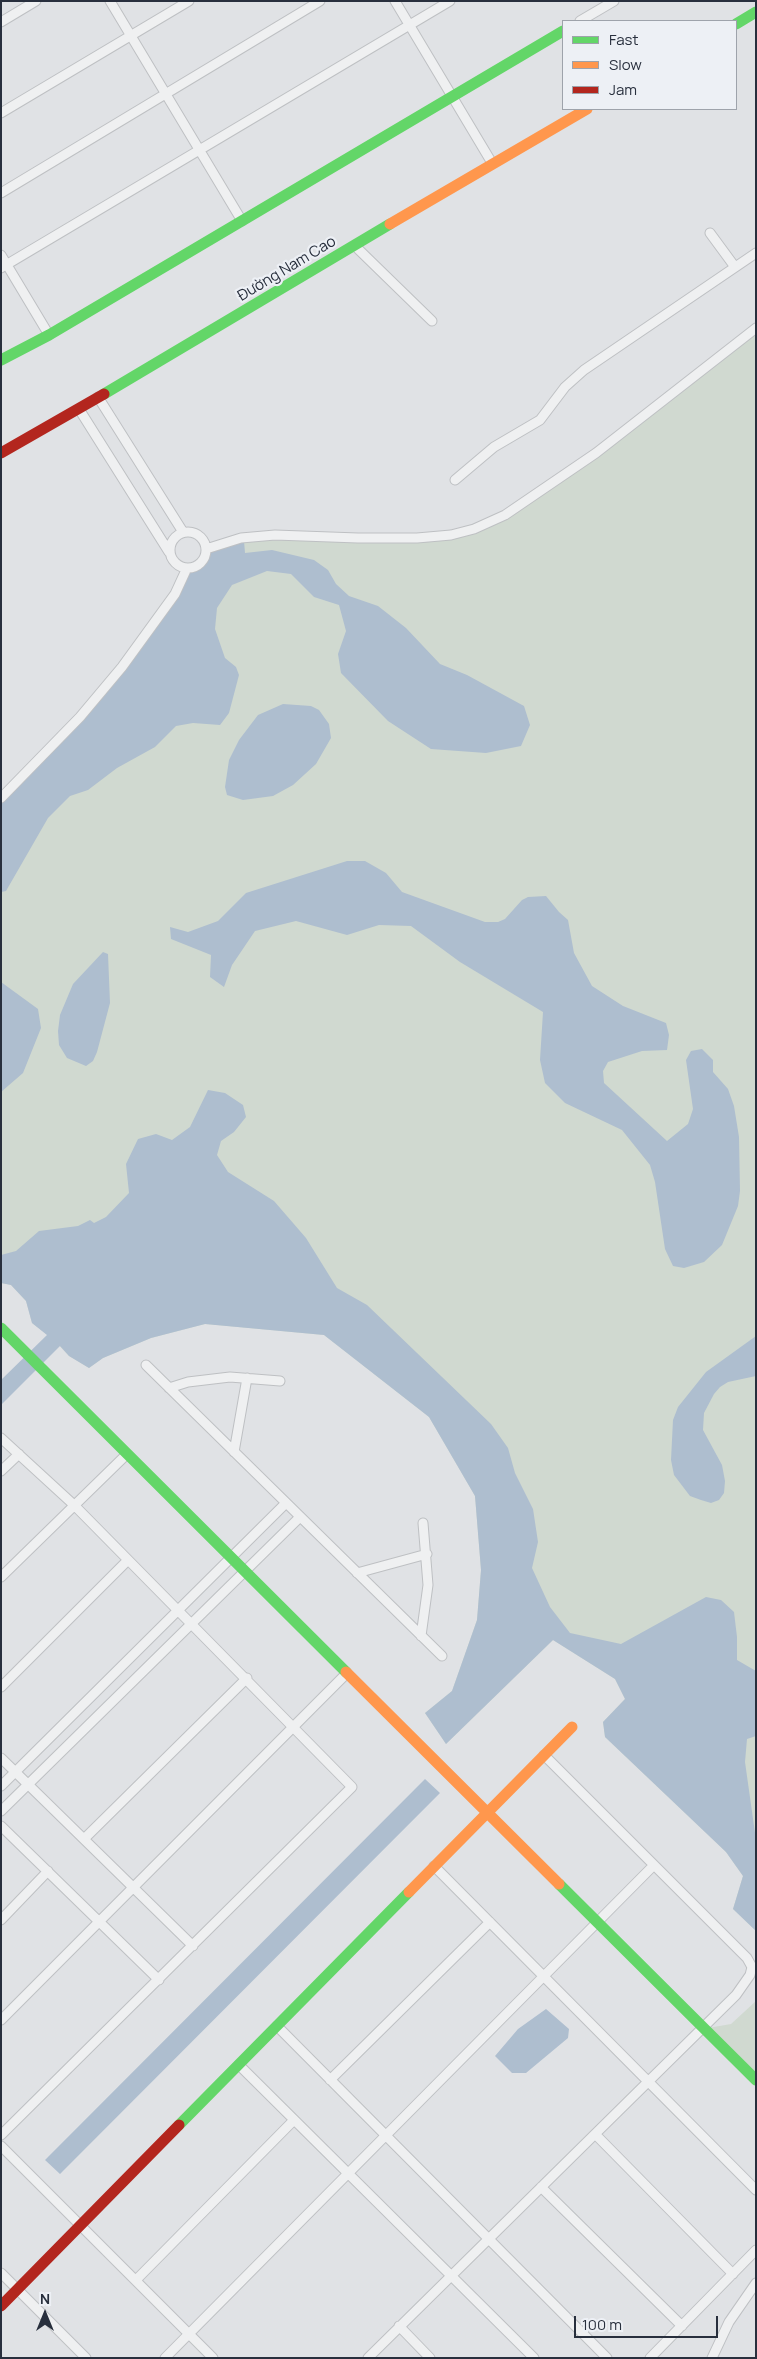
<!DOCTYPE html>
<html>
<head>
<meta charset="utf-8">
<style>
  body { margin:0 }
  #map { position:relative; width:757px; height:2359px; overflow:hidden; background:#e0e2e5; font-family:Manrope,sans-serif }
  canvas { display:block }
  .frame { position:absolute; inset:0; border:2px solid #282f3d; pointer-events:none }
  .legend { position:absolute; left:562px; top:20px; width:175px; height:90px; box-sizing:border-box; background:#edf0f5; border:1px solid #9ea3ab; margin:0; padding:6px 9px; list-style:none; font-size:15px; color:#282f3d }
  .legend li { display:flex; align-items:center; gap:10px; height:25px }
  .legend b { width:25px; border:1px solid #9ea3ab }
  .north { position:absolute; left:20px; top:2289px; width:50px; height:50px; -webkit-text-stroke:4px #edf0f5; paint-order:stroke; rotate:0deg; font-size:14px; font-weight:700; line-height:20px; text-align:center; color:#282f3d }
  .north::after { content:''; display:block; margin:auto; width:18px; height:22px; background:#282f3d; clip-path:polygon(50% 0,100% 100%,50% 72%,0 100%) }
  .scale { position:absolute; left:574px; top:2316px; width:144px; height:22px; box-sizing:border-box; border:2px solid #282f3d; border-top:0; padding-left:6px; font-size:15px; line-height:18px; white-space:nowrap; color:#282f3d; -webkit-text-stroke:4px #edf0f5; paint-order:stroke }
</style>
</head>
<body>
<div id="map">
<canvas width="757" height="2359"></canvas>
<div class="frame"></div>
<ul class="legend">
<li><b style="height:6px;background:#63d668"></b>Fast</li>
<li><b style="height:6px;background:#ff974d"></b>Slow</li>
<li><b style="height:6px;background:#b3261e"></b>Jam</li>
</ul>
<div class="north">N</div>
<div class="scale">100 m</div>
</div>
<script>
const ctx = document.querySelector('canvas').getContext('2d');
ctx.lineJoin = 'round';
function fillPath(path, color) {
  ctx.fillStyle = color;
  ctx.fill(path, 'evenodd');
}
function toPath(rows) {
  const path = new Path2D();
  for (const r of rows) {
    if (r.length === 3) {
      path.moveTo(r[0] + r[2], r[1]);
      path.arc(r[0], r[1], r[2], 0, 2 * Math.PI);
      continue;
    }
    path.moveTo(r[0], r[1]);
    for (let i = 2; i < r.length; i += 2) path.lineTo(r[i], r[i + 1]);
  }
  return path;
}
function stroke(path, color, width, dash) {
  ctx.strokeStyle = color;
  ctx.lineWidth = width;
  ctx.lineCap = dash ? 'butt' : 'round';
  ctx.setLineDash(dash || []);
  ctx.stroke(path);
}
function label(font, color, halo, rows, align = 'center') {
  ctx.font = font + ' Manrope,sans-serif';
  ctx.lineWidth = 4.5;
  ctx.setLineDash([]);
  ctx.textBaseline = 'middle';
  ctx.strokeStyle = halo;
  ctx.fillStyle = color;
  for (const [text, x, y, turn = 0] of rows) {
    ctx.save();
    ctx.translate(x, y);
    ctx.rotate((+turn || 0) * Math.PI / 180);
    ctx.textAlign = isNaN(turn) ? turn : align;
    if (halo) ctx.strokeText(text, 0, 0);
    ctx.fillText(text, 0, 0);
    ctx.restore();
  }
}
fillPath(toPath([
  [756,332,756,1931,733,1909,743,1876,726,1852,605,1737,603,1722,625,1699,615,1679,553,1640,446,1744,425,1713,452,1691,477,1620,481,1570,475,1496,429,1417,324,1335,205,1324,151,1338,103,1358,89,1368,69,1356,54,1340,32,1323,26,1301,11,1285,1,1283,1,802,82,720,189,571,198,569,207,560,209,551,241,541,274,538,420,541,507,518],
  [756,2001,756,2076,708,2028,731,2024]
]), '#d0d9d0');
fillPath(toPath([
  [244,541,245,553,272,550,314,560,328,570,336,584,349,596,378,606,406,628,440,664,467,675,524,706,530,725,521,746,486,753,431,749,388,721,341,673,338,654,346,631,339,605,314,597,291,574,267,571,232,585,217,608,215,629,225,658,236,667,239,675,229,713,220,725,193,723,176,726,155,747,117,768,88,790,70,796,48,818,6,891,1,892,1,802,82,720,189,571,198,569,207,560,209,551],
  [283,704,311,706,319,710,329,724,331,738,316,764,293,785,273,796,243,800,227,795,225,787,229,760,239,740,258,715],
  [347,861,365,861,386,873,402,892,485,922,498,922,505,919,522,900,528,897,546,896,559,912,568,920,574,953,592,986,623,1006,666,1023,669,1035,667,1050,642,1051,608,1062,603,1071,604,1083,667,1141,688,1124,693,1109,686,1060,691,1051,702,1049,713,1060,713,1072,728,1089,734,1106,739,1137,740,1191,738,1206,722,1245,704,1262,684,1268,673,1266,665,1249,655,1182,650,1165,622,1130,565,1103,545,1083,540,1060,543,1012,460,962,411,926,379,925,347,935,296,921,255,931,232,965,224,987,210,977,211,955,171,939,170,927,188,932,218,921,246,893],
  [103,952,108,954,110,1003,97,1052,93,1061,86,1066,67,1058,59,1045,58,1031,60,1015,73,984],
  [1,982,38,1009,41,1028,23,1073,1,1092],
  [208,1090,225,1093,243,1105,246,1117,234,1132,221,1141,217,1155,228,1172,274,1201,306,1238,337,1288,367,1305,491,1424,508,1448,515,1473,533,1509,538,1542,532,1568,550,1607,570,1633,621,1644,706,1597,721,1600,734,1612,737,1637,737,1660,756,1671,756,1736,747,1739,745,1762,756,1840,756,1931,733,1909,743,1876,726,1852,605,1737,603,1722,625,1699,615,1679,553,1640,446,1744,425,1713,452,1691,477,1620,481,1570,475,1496,429,1417,324,1335,205,1324,151,1338,103,1358,89,1368,69,1356,60,1346,1,1405,1,1380,47,1335,32,1323,26,1301,11,1285,1,1283,1,1255,16,1251,39,1231,78,1226,90,1220,94,1223,106,1217,129,1193,126,1164,138,1139,156,1134,172,1140,190,1127],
  [756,1336,756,1376,728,1382,720,1387,714,1394,704,1413,703,1430,722,1465,725,1481,724,1493,719,1500,711,1503,701,1500,690,1496,674,1475,671,1460,673,1420,678,1407,706,1372],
  [425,1779,440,1793,60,2174,45,2160],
  [546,2009,569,2029,568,2038,526,2073,512,2073,495,2056,518,2029]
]), '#aebecf');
const street = toPath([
  [110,1,242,221],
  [395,1,492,163],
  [580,21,614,1],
  [1,22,36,1],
  [1,113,189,1],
  [1,193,320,1],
  [710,233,735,267],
  [355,246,432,321],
  [1,255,49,335],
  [1,268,450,1],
  [98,397,183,532],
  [79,409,169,552],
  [455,480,494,447,540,420,565,387,584,370,756,253],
  [188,550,18],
  [206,549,241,538,275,535,358,538,417,538,451,535,474,529,505,515,596,453,756,328],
  [1,798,80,717,122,667,175,594,187,568],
  [146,1365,442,1656],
  [169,1388,188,1382,230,1377,280,1381],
  [1,1438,74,1505,352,1787,1,2135],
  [234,1452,247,1378],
  [1,1471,19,1454],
  [357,1573,427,1554],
  [1,1577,127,1454],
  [421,1636,428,1585,423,1523],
  [1,1687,128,1560],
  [1,1758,193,1946],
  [1,1786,286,1503],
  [1,1811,300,1517],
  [1,1826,159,1980],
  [84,1839,247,1678],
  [434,1866,756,2190],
  [1,1920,48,1871],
  [1,2020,347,1673],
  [277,2026,607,2358],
  [239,2065,534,2358],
  [330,2080,490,1922],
  [595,2134,733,2274],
  [1,2146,213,2358],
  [541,2187,682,2326],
  [1,2273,86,2358],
  [136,2280,294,2120],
  [399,2326,430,2358],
  [165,2358,654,1865],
  [368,2358,736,1995,750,1975,752,1967,747,1958,544,1755],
  [650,2358,756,2250],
  [712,2358,729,2322,756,2283]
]);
stroke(street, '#bec0c3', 11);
stroke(street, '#eff0f1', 9);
stroke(toPath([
  [736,24,756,12],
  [1,360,49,335,563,31],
  [104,394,390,224],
  [1,1328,346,1672],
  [559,1884,756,2080],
  [179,2125,409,1892]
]), '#63d668', 11);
stroke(toPath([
  [390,224,587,109],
  [346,1672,559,1884],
  [409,1892,572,1727]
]), '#ff974d', 11);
stroke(toPath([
  [1,453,104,394],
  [1,2306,179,2125]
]), '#b3261e', 11);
label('15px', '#282f3d', '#edf0f5', [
  ["Đường Nam Cao",287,269,-31]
]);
</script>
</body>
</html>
